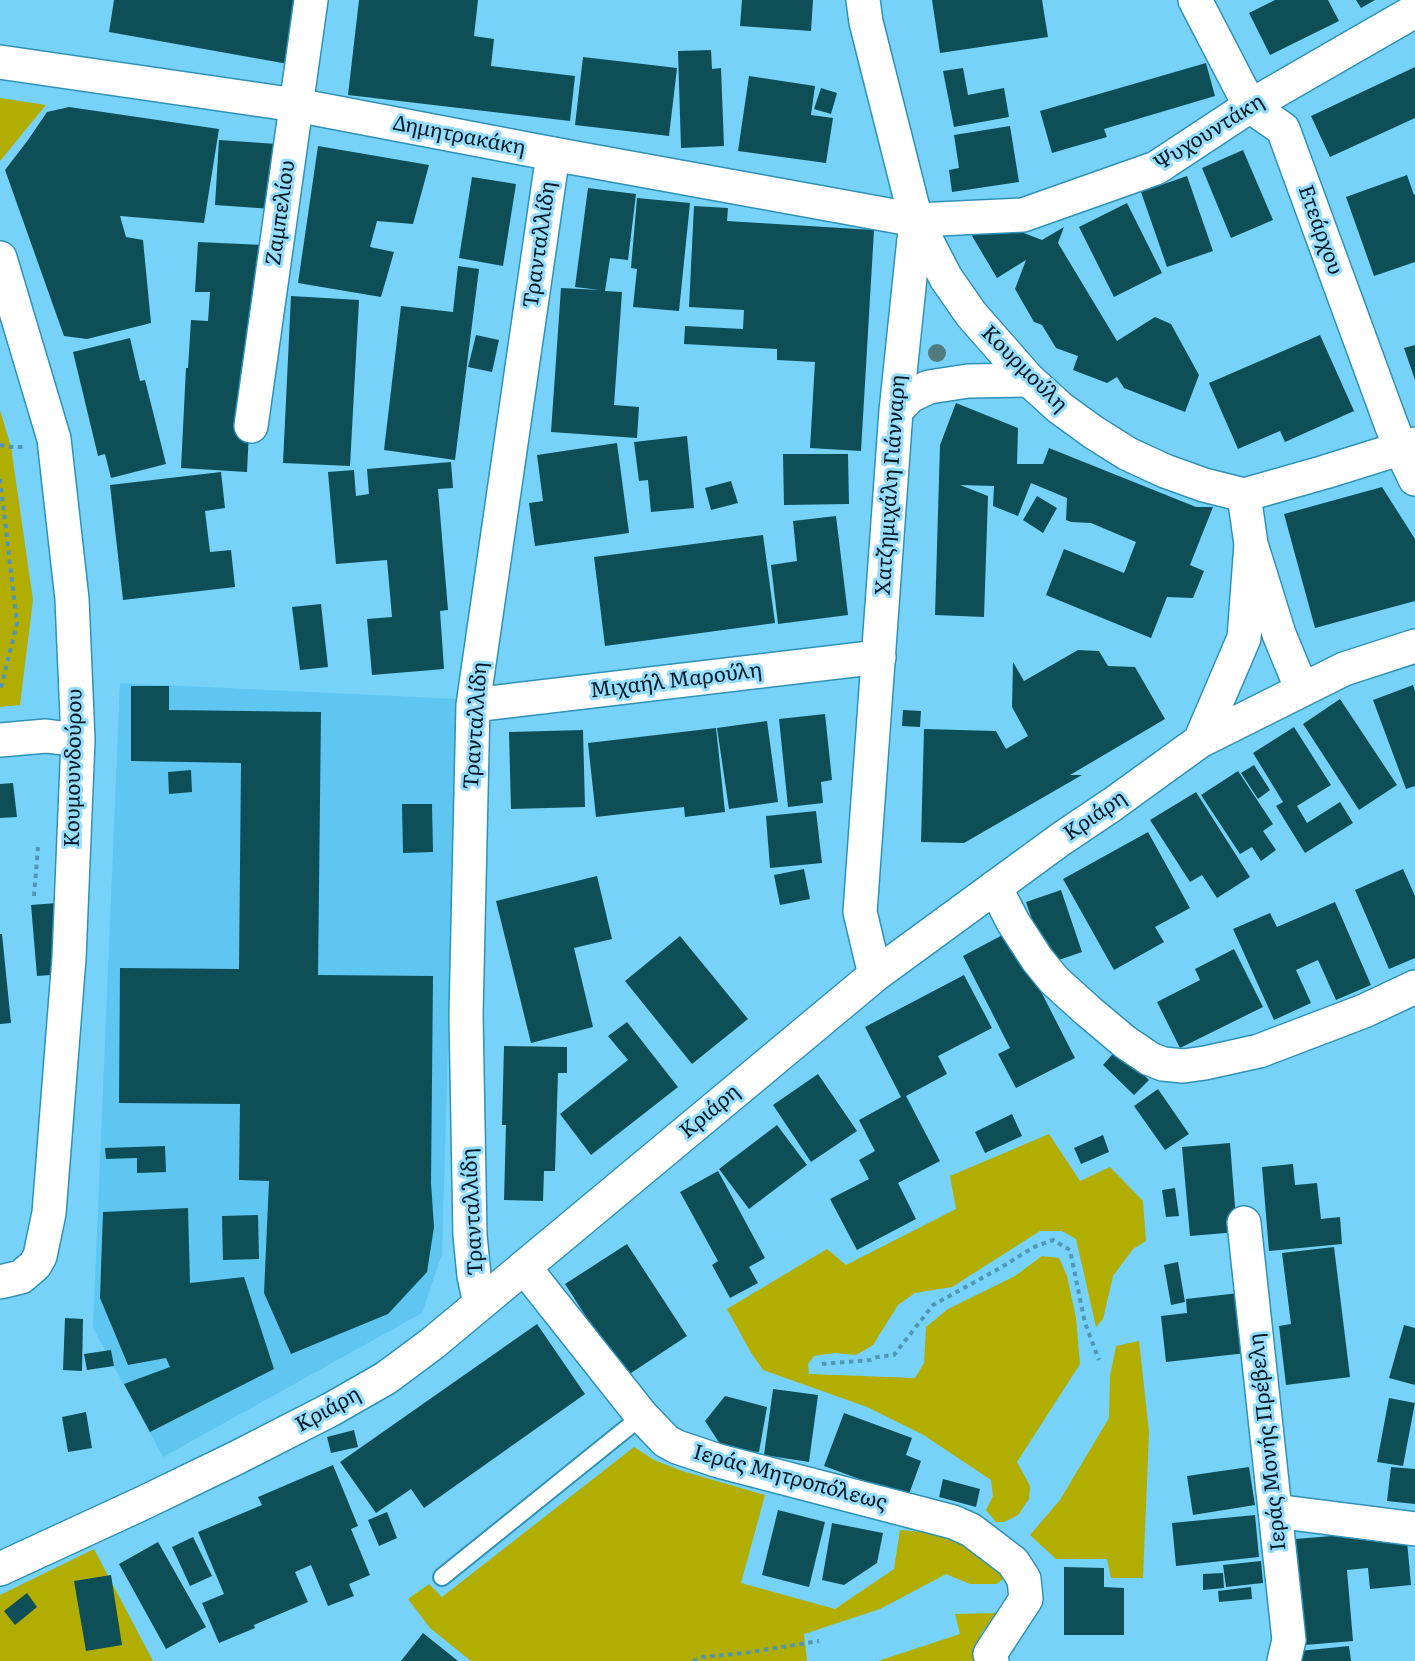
<!DOCTYPE html>
<html>
<head>
<meta charset="utf-8">
<style>
  body { margin:0 }
  canvas { display:block; background:#76d2f9 }
</style>
</head>
<body>
<canvas width="1415" height="1661"></canvas>
<script>
const ctx = document.querySelector('canvas').getContext('2d');
ctx.lineJoin = 'round';
function fillPath(path, color) {
  ctx.fillStyle = color;
  ctx.fill(path, 'evenodd');
}
function toPath(rows) {
  const path = new Path2D();
  for (const r of rows) {
    path.moveTo(r[0], r[1]);
    for (let i = 2; i < r.length; i += 2) path.lineTo(r[i], r[i + 1]);
  }
  return path;
}
function stroke(path, color, width, dash) {
  ctx.strokeStyle = color;
  ctx.lineWidth = width;
  ctx.lineCap = dash ? 'butt' : 'round';
  ctx.setLineDash(dash || []);
  ctx.stroke(path);
}
function label(font, color, halo, rows, align = 'center') {
  ctx.font = font + ' Literata,serif';
  ctx.lineWidth = 6;
  ctx.setLineDash([]);
  ctx.textBaseline = 'middle';
  ctx.strokeStyle = halo;
  ctx.fillStyle = color;
  for (const [text, x, y, turn = 0] of rows) {
    ctx.save();
    ctx.translate(x, y);
    ctx.rotate((+turn || 0) * Math.PI / 180);
    ctx.textAlign = isNaN(turn) ? turn : align;
    if (halo) ctx.strokeText(text, 0, 0);
    ctx.fillText(text, 0, 0);
    ctx.restore();
  }
}
fillPath(toPath([
  [120,683,458,699,442,1254,422,1313,163,1457,93,1328]
]), '#5ec6f0');
fillPath(toPath([
  [0,98,46,105,0,161],
  [0,410,11,447,33,600,20,705,0,707],
  [1049,1134,1080,1181,1110,1167,1143,1201,1146,1241,1133,1249,1113,1276,1103,1319,1096,1327,1076,1239,1062,1231,1040,1231,952,1287,915,1293,898,1305,873,1345,856,1355,835,1353,814,1356,808,1364,809,1374,915,1378,924,1363,926,1327,948,1309,1015,1276,1042,1256,1059,1258,1067,1276,1076,1318,1080,1364,1017,1462,1030,1486,1029,1499,1018,1515,1004,1522,996,1522,986,1510,993,1496,991,1480,922,1434,867,1407,763,1370,750,1351,727,1309,827,1249,846,1265,956,1209,950,1176],
  [1139,1341,1149,1432,1143,1578,1111,1578,1107,1559,1056,1559,1030,1535,1060,1500,1109,1418,1110,1376,1116,1346],
  [634,1447,654,1460,682,1471,765,1495,741,1583,835,1609,894,1569,900,1530,932,1533,970,1545,997,1566,1005,1578,996,1584,970,1584,946,1574,880,1609,804,1634,807,1661,471,1661,430,1628,408,1599,429,1584,442,1597],
  [94,1549,153,1661,0,1661,0,1595],
  [996,1613,981,1634,976,1661,878,1661,960,1634,955,1614]
]), '#b2ad01');
fillPath(toPath([
  [114,0,299,0,288,64,109,32],
  [359,0,478,0,474,36,494,39,491,66,575,76,570,121,348,95],
  [742,0,813,0,811,31,740,26],
  [932,0,1042,0,1048,37,940,53],
  [1275,0,1328,0,1339,21,1270,55,1249,13],
  [1356,0,1375,0,1361,8],
  [711,50,712,69,721,68,724,146,681,148,678,51],
  [583,57,677,68,669,136,575,125],
  [1206,63,1215,96,1104,129,1107,137,1052,153,1040,111],
  [1415,67,1415,118,1330,157,1311,116],
  [963,68,968,95,1004,88,1009,117,954,127,943,71],
  [749,76,815,86,811,115,833,118,826,163,738,151],
  [821,88,837,93,831,114,814,109],
  [69,107,219,129,204,223,120,216,126,237,143,240,151,323,87,339,64,336,5,170,28,140,47,112],
  [1010,126,1019,182,952,192,949,170,959,168,954,135],
  [219,140,277,144,272,209,215,205],
  [318,146,429,165,413,224,377,221,370,247,394,252,381,297,298,283],
  [1243,150,1273,220,1231,238,1202,168],
  [1407,175,1414,195,1415,194,1415,262,1374,276,1346,197],
  [1187,176,1213,251,1167,267,1141,192],
  [472,177,516,184,503,266,459,258],
  [588,188,636,194,628,260,610,258,605,291,622,292,614,405,639,407,637,438,551,432,561,288,600,290,575,287],
  [637,198,690,203,679,311,633,307,637,269,631,268],
  [1127,203,1162,273,1114,297,1079,227],
  [694,206,728,208,727,221,874,230,861,451,810,448,815,362,777,360,777,349,684,344,685,326,743,329,744,310,689,307],
  [995,222,1042,240,1064,227,1058,243,1117,341,1155,317,1171,324,1199,375,1185,412,1124,388,1117,377,1107,383,1073,370,1078,356,1056,348,1042,325,1034,322,1015,289,1026,260,997,278,972,236],
  [198,242,263,245,255,307,247,472,181,468,186,368,188,368,191,320,208,321,210,292,195,292],
  [458,266,479,269,455,460,384,450,401,306,453,312],
  [291,296,359,300,350,466,283,463],
  [476,335,499,340,492,372,468,367],
  [1320,335,1354,411,1285,442,1280,431,1238,449,1209,383],
  [130,338,140,381,145,380,166,464,111,478,105,454,98,456,73,352],
  [1415,345,1415,380,1404,348],
  [956,403,1018,428,1017,464,1043,464,1049,448,1196,507,1213,507,1190,565,1204,571,1193,598,1167,597,1151,638,1046,595,1064,549,1124,573,1136,542,1091,523,1071,522,1066,520,1067,498,1031,483,1018,516,993,506,994,486,960,485,988,496,984,617,935,615,940,445],
  [687,436,694,508,651,512,648,480,639,481,634,442],
  [617,443,629,533,535,546,529,503,543,501,537,455],
  [783,454,848,454,849,504,784,505],
  [451,462,453,488,438,489,448,610,440,611,444,669,372,675,367,619,392,617,387,560,336,564,328,472,354,470,356,496,369,494,367,469],
  [221,472,225,508,205,511,210,552,231,550,235,587,123,600,110,485],
  [731,481,738,503,711,510,705,488],
  [1382,487,1415,539,1415,601,1315,628,1284,514],
  [1037,496,1057,508,1043,533,1023,520],
  [836,516,848,615,778,624,771,565,797,561,793,521],
  [763,535,775,623,605,646,594,557],
  [321,604,328,667,300,670,292,607],
  [1078,650,1099,651,1108,666,1135,667,1165,719,1070,775,1082,775,964,843,921,842,924,729,996,731,1006,749,1028,736,1012,707,1013,662,1024,681],
  [1413,685,1415,691,1415,786,1406,789,1373,700],
  [131,686,169,686,169,710,321,712,318,975,433,976,431,1183,434,1227,427,1272,388,1314,291,1354,264,1293,269,1181,239,1180,240,1104,119,1103,120,968,239,969,241,763,131,761],
  [1340,699,1397,785,1359,810,1303,724],
  [903,710,921,711,920,727,902,726],
  [825,714,832,780,821,782,823,803,788,807,779,719],
  [767,721,778,802,729,809,717,728],
  [1294,727,1331,785,1297,806,1307,823,1340,802,1353,823,1305,853,1276,806,1283,802,1253,753],
  [716,728,725,812,685,817,684,807,596,817,588,743],
  [583,730,585,807,511,809,509,732],
  [1254,765,1270,790,1258,799,1241,773],
  [191,770,192,792,169,794,168,772],
  [1238,771,1273,824,1263,831,1276,850,1261,861,1252,847,1240,854,1201,795],
  [13,783,17,817,0,818,0,784],
  [1196,792,1250,877,1217,898,1202,875,1190,882,1150,820],
  [402,804,432,804,433,852,403,853],
  [816,811,822,863,770,868,766,816],
  [1148,832,1190,908,1155,927,1164,942,1114,970,1063,879],
  [804,869,810,899,780,905,774,875],
  [1403,869,1415,896,1415,958,1389,969,1355,890],
  [597,876,612,939,574,948,593,1027,531,1043,496,901],
  [1061,890,1082,952,1047,964,1026,902],
  [1335,902,1371,985,1336,1000,1318,960,1296,970,1311,1003,1274,1020,1233,929,1270,913,1277,927],
  [57,903,64,974,37,976,31,905],
  [1010,931,1075,1058,1016,1088,998,1054,1010,1048,963,956],
  [0,934,2,934,11,1023,0,1024],
  [680,936,748,1019,692,1064,625,981],
  [1234,949,1263,1007,1180,1048,1157,1002,1200,980,1195,969],
  [964,975,992,1028,938,1056,947,1074,906,1096,940,1161,898,1183,916,1219,857,1250,830,1199,869,1179,859,1160,875,1151,859,1120,901,1097,865,1027],
  [627,1022,678,1087,591,1155,560,1114,628,1060,608,1036],
  [504,1046,567,1047,567,1073,558,1073,555,1171,544,1171,543,1201,504,1200,506,1125,502,1125],
  [1117,1049,1149,1080,1134,1095,1103,1065],
  [818,1074,857,1131,811,1162,773,1105],
  [1158,1089,1189,1134,1165,1150,1134,1106],
  [1012,1114,1022,1136,985,1153,975,1132],
  [777,1125,807,1165,749,1209,719,1169],
  [1103,1135,1109,1152,1081,1164,1074,1148],
  [1230,1143,1237,1232,1190,1236,1182,1147],
  [165,1146,166,1172,137,1173,137,1158,106,1159,105,1148],
  [1293,1164,1295,1185,1317,1183,1321,1219,1340,1217,1342,1244,1269,1251,1262,1167],
  [718,1171,765,1258,749,1267,758,1283,730,1298,712,1265,718,1261,680,1192],
  [1175,1188,1179,1216,1166,1217,1162,1190],
  [188,1208,190,1283,244,1277,274,1369,150,1432,124,1384,170,1367,166,1358,128,1365,100,1298,103,1212],
  [258,1215,259,1259,223,1260,222,1216],
  [627,1244,687,1336,625,1377,565,1284],
  [1334,1247,1350,1377,1286,1385,1279,1326,1291,1324,1282,1253],
  [1178,1262,1185,1302,1171,1305,1164,1265],
  [1239,1293,1246,1353,1166,1362,1161,1316,1187,1313,1186,1299],
  [65,1318,83,1319,82,1371,63,1370],
  [537,1324,585,1394,424,1508,411,1489,376,1513,340,1462],
  [1404,1325,1415,1328,1415,1385,1389,1378],
  [111,1350,114,1366,87,1370,84,1354],
  [773,1389,818,1395,809,1462,764,1455],
  [725,1396,767,1407,759,1452,724,1450,705,1421],
  [1389,1398,1415,1403,1403,1466,1377,1462],
  [86,1412,92,1448,68,1452,62,1417],
  [844,1413,912,1438,906,1455,921,1461,908,1497,824,1466],
  [354,1430,358,1447,331,1453,327,1437],
  [333,1465,358,1526,351,1529,370,1575,349,1584,354,1596,328,1606,311,1565,295,1572,308,1602,254,1625,255,1628,219,1643,202,1603,224,1594,198,1532,262,1505,258,1497],
  [1249,1467,1255,1505,1193,1515,1187,1476],
  [1391,1467,1415,1469,1415,1504,1387,1501],
  [943,1479,980,1489,976,1507,939,1497],
  [778,1510,825,1522,809,1587,762,1575],
  [387,1512,397,1538,379,1546,368,1520],
  [1255,1515,1259,1557,1176,1566,1172,1523],
  [832,1523,883,1533,877,1563,844,1585,822,1580],
  [1406,1530,1411,1585,1370,1589,1368,1568,1347,1570,1353,1641,1305,1645,1295,1539],
  [193,1537,212,1576,190,1586,172,1547],
  [158,1542,206,1627,166,1649,119,1564],
  [1261,1561,1263,1583,1226,1587,1223,1565],
  [1064,1567,1104,1568,1104,1587,1124,1588,1124,1635,1064,1635],
  [1223,1573,1224,1588,1203,1590,1203,1574],
  [111,1575,122,1645,86,1651,74,1581],
  [1251,1587,1252,1599,1219,1602,1218,1591],
  [27,1593,37,1607,15,1625,4,1611],
  [423,1633,458,1661,401,1661],
  [1349,1646,1351,1661,1290,1661,1289,1652]
]), '#0e4f57');
const service = toPath([
  [442,1577,642,1416]
]);
const minor = toPath([
  [0,258,54,439,72,599,78,740,69,958,49,1213,40,1256,35,1265,21,1277,0,1282],
  [251,426,311,0],
  [473,705,879,657],
  [0,740,46,736,78,740],
  [995,887,1013,922,1037,959,1054,980,1087,1010,1125,1042,1150,1059,1163,1064,1183,1066,1205,1063,1259,1051,1364,1011,1415,987],
  [1244,1223,1289,1640,1284,1661],
  [524,1267,642,1416,666,1441,677,1447,719,1461,953,1522,971,1530,1013,1562,1024,1579,1026,1599,990,1654,992,1661],
  [480,1303,474,1276,470,1235,466,1015,473,705,553,154],
  [1275,1511,1415,1529]
]);
const tertiary = toPath([
  [863,0,866,22,916,220,896,411,860,912,875,975],
  [1195,0,1250,106,1283,129,1391,424,1401,449,1415,479],
  [896,411,910,396,929,387,968,381,1029,380],
  [1244,495,1251,544,1279,634,1302,690],
  [1200,741,1244,638,1251,544],
  [0,1569,143,1503,236,1458,330,1410,386,1378,433,1343,875,975,1061,839,1113,804,1200,741,1344,669,1415,646]
]);
const secondary = toPath([
  [916,220,1023,215,1156,168,1250,106,1415,11]
]);
const primary = toPath([
  [0,62,296,105,553,154,916,220,946,278,971,314,1028,379,1060,408,1093,432,1128,454,1165,471,1204,485,1244,495,1325,472,1415,444]
]);
stroke(service, '#3091b6', 20);
stroke(minor, '#3091b6', 36);
stroke(tertiary, '#3091b6', 36);
stroke(secondary, '#3091b6', 36);
stroke(primary, '#3091b6', 36);
stroke(toPath([
  [0,445,11,447,23,447],
  [0,479,17,623,0,692],
  [34,896,38,847],
  [822,1364,870,1360,877,1357,894,1355,933,1305,1000,1268,1034,1247,1053,1240,1070,1250,1085,1323,1099,1360],
  [693,1661,703,1657,745,1653,819,1641]
]), '#5097b5', 4, [4.5, 4.5]);
stroke(service, '#fff', 16);
stroke(minor, '#fff', 33);
stroke(tertiary, '#fff', 33);
stroke(secondary, '#fff', 33);
stroke(primary, '#fff', 33);
ctx.fillStyle = '#517b7f';
for (const [x, y] of [
  [937,353]
]) {
  ctx.beginPath();
  ctx.arc(x, y, 9, 0, 2 * Math.PI);
  ctx.fill();
}
label('21px', '#001b26', '#96ddfd', [
  ["Ψυχουντάκη",1209,133,-32],
  ["Δημητρακάκη",459,136,11],
  ["Ζαμπελίου",281,213,-82],
  ["Ετεάρχου",1320,230,70],
  ["Τρανταλλίδη",540,245,-82],
  ["Κουρμούλη",1024,369,45],
  ["Χατζημιχάλη Γιάνναρη",891,485,-86],
  ["Μιχαήλ Μαρούλη",676,681,-7],
  ["Τρανταλλίδη",476,726,-86],
  ["Κουμουνδούρου",74,768,-89],
  ["Κριάρη",1095,816,-35],
  ["Κριάρη",710,1112,-40],
  ["Τρανταλλίδη",473,1212,-93],
  ["Κριάρη",328,1410,-29],
  ["Ιεράς Μονής Πρέβελη",1268,1442,-96],
  ["Ιεράς Μητροπόλεως",790,1478,15]
]);
</script>
</body>
</html>
